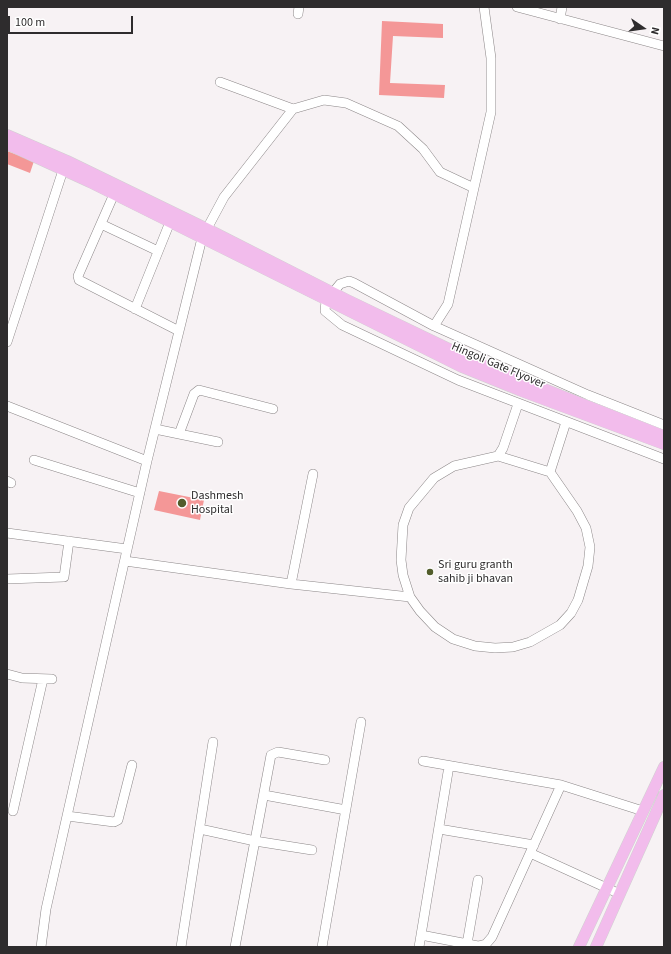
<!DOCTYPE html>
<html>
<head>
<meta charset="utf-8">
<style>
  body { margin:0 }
  #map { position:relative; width:671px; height:954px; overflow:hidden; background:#f7f2f4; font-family:"Source Sans 3",sans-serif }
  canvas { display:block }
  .frame { position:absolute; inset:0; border:8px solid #2e2c2d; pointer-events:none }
  .north { position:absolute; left:623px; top:8px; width:40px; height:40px; -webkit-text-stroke:3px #fff; paint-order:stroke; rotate:103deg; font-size:11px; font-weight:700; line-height:16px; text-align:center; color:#2e2c2d }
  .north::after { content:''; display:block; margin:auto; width:14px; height:18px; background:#2e2c2d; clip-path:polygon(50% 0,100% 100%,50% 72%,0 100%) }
  .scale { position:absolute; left:8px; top:16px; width:125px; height:18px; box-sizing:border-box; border:2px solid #2e2c2d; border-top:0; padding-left:5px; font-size:12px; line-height:14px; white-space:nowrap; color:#2e2c2d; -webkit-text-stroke:3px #fff; paint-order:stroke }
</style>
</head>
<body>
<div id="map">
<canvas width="671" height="954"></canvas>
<div class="frame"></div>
<div class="north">N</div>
<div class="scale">100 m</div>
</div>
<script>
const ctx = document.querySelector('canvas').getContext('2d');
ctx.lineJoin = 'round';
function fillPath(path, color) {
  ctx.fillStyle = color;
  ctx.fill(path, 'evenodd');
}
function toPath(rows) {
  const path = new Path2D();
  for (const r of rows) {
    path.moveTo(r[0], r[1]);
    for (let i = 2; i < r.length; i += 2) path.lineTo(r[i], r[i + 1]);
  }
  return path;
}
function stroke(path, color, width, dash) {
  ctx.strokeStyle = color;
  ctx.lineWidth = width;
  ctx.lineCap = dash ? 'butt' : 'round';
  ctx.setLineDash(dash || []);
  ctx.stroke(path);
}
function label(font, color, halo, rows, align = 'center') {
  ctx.font = font + ' "Source Sans 3",sans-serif';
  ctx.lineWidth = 3;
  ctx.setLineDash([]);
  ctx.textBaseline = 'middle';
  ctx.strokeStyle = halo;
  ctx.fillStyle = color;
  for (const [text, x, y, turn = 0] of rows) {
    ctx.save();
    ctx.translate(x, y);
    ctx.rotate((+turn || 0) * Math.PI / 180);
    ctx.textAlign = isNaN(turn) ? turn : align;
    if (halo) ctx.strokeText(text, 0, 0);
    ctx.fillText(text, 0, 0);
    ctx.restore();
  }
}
fillPath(toPath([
  [382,21,443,24,443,38,393,36,390,83,445,85,444,98,379,95],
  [7,151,34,161,30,173,7,164],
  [159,491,204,500,200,520,154,510]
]), '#f49797');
const minor = toPath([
  [517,7,664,46],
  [298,14,299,7],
  [560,19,562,7],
  [220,82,293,109],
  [114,194,78,276,79,280,179,331],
  [101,224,158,251],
  [135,309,170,222],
  [434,326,448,304,491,112,491,58,484,7],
  [7,342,65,164],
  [518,404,503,448,498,456,454,466,434,478,409,508,403,525,401,560,403,575,410,597,420,611,435,627,453,639,475,646,495,648,513,647,530,642,560,625,571,613,578,600,588,566,590,547,586,528,577,511,550,472,566,422],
  [7,406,147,461],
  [664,425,588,395,434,326,354,283,349,281,340,284,326,301,325,311,342,325,458,380,664,459],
  [155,429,218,442],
  [179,434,194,394,199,390,273,409],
  [498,456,550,472],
  [34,460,140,493],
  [7,481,11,483],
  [7,533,127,549],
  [125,561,291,584,410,597],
  [7,579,64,577,69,541],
  [291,584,313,474],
  [7,674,22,678,52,679],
  [423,761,561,785,643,811],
  [264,795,346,810],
  [13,811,43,679],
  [67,816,114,822,118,820,132,765],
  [200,829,255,841,312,850],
  [439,829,534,845],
  [530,853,620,894],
  [421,935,478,946,486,944,492,937,561,785],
  [467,944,478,880],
  [41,947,46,909,147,461,202,238,224,197,293,109,324,100,346,103,398,126,423,149,440,172,474,188],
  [181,947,213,742],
  [235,947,271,755,278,752,325,760],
  [322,947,361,722],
  [419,947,449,766]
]);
const major = toPath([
  [7,135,67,161,207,229,347,300,478,363,664,436],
  [7,144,90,182,462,367,519,390,664,444],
  [579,947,664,767],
  [596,947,664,795]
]);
stroke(minor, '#8c8788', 10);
stroke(major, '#d1d1d1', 12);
stroke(minor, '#fff', 9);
stroke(major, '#f2bcec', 11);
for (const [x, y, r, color] of [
  [182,503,5,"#525c2b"],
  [430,572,4,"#525c2b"]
]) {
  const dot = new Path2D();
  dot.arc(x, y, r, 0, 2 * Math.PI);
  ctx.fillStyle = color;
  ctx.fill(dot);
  stroke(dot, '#fff', 1.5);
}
label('12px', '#2e2c2d', '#fff', [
  ["Hingoli Gate Flyover",498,366,23]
]);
label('12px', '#2e2c2d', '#fff', [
  ["Dashmesh",191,496],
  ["Hospital",191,510],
  ["Sri guru granth",438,565],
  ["sahib ji bhavan",438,579]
], 'left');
</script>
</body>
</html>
